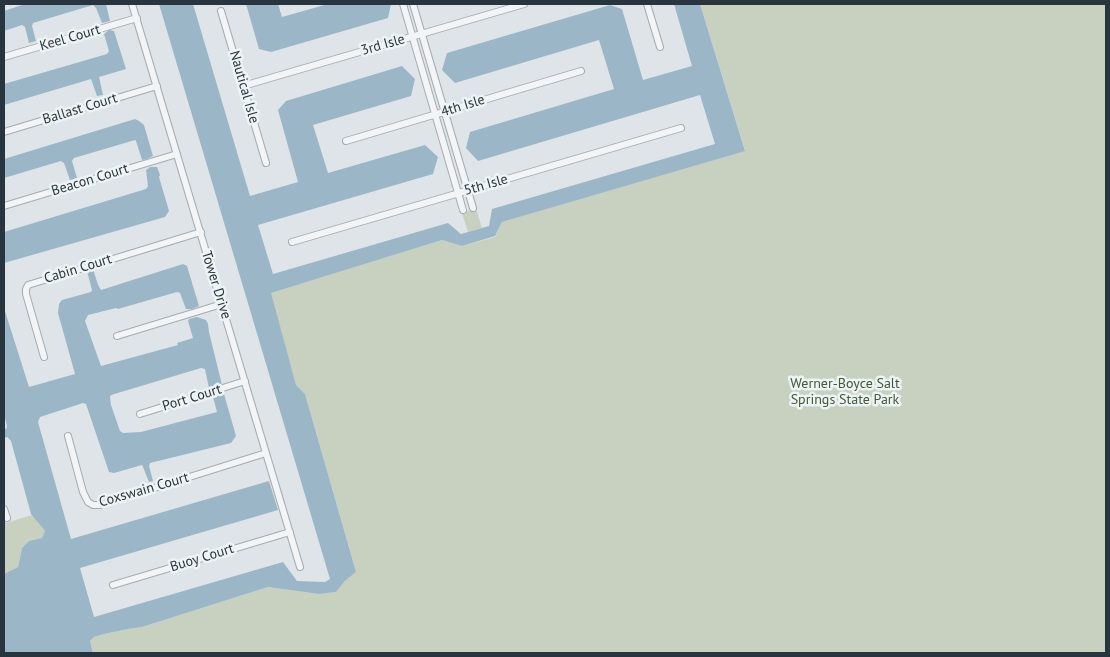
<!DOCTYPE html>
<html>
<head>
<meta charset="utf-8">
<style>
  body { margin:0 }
  #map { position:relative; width:1110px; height:657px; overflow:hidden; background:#dfe4e8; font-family:"PT Sans",sans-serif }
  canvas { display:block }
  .frame { position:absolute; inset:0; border:5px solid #28343e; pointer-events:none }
</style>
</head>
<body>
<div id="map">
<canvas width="1110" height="657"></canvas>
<div class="frame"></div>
</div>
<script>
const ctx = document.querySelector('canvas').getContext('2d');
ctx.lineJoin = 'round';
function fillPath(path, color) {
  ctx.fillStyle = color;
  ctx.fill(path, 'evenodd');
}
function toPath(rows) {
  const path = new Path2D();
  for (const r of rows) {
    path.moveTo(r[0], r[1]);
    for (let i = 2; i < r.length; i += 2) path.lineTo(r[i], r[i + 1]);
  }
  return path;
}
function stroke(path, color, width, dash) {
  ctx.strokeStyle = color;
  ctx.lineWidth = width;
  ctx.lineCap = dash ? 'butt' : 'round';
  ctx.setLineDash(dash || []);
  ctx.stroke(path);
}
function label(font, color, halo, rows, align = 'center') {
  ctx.font = font + ' "PT Sans",sans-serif';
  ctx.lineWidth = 5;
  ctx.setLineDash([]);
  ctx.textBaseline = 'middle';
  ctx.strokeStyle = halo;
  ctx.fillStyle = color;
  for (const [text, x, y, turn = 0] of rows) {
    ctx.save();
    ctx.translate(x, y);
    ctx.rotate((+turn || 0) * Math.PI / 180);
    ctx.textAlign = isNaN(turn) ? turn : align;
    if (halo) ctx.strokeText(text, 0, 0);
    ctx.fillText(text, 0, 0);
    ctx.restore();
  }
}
fillPath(toPath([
  [700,4,1106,4,1106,653,93,653,90,641,94,637,104,634,128,629,142,627,268,587,319,594,336,592,345,581,356,572,305,394,296,385,270,293,442,240,462,246,495,237,502,222,745,150],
  [476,209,482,228,468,232,462,213],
  [4,515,6,523,32,515,45,531,42,538,29,541,22,548,18,567,4,574]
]), '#c8d1c0');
fillPath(toPath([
  [25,4,106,4,110,21,102,23,96,8,93,5,33,23,32,26,36,41,29,43,25,27,22,25,4,31,4,11],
  [159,4,193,4,250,196,298,182,278,110,286,101,402,66,415,79,411,96,313,125,328,173,425,145,438,157,433,174,258,225,273,274,448,223,461,234,489,226,492,209,715,144,700,95,478,161,466,148,470,132,614,89,599,40,455,83,442,70,447,53,610,5,622,9,643,80,692,66,674,4,700,4,745,151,502,222,495,236,462,246,442,240,271,293,296,385,305,394,356,572,345,581,336,592,319,594,268,587,142,627,128,629,104,634,94,637,90,641,93,653,4,653,4,574,18,567,22,548,29,541,42,538,45,531,31,514,11,441,7,437,4,438,4,429,6,429,7,426,4,414,4,308,29,387,75,374,58,313,59,304,62,300,91,292,92,290,87,271,93,269,98,285,101,290,183,264,187,266,199,306,192,309,186,309,180,293,177,292,118,309,116,308,88,315,85,321,101,366,178,345,177,343,193,338,188,321,189,319,197,317,206,320,208,324,209,332,222,385,209,388,205,369,201,368,111,395,110,397,111,405,120,431,123,433,141,432,217,412,213,397,224,394,236,436,231,443,150,463,149,466,153,481,149,482,143,467,142,465,114,473,109,472,86,404,83,403,40,417,38,422,71,539,269,481,278,510,80,568,94,617,283,562,297,581,325,582,330,579],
  [246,4,278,4,282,17,328,4,391,4,388,18,271,52,259,49],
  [109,30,114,31,126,69,99,77,103,95,97,96,91,79,4,105,4,84,107,54,109,51,104,34],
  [135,119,139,121,144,125,153,156,147,159,142,160,136,141,135,140,74,158,72,161,77,178,70,180,64,163,61,161,4,178,4,159],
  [150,167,157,167,160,175,159,177,169,211,165,217,4,263,4,232,146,189,148,186,146,170]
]), '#9bb7c7');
const minor = toPath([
  [132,4,300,567],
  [403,4,463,210],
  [413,4,473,208],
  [647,4,660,47],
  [221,11,266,163],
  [4,57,137,18],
  [243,86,524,4],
  [4,132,157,86],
  [346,141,581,71],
  [4,206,177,154],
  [292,242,681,128],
  [117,336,222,304],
  [44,357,26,294,26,289,28,285,201,232],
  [140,414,245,381],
  [68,436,83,492,88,502,93,505,100,505,266,453],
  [4,509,7,518],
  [113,585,290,532]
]);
stroke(minor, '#a4acb2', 8);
stroke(minor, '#f2f4f6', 6);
label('14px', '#28343e', '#eef3f5', [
  ["Keel Court",70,38,-16],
  ["3rd Isle",383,45,-16],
  ["Nautical Isle",244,87,74],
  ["4th Isle",463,106,-17],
  ["Ballast Court",80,109,-17],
  ["Beacon Court",90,180,-17],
  ["5th Isle",486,185,-16],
  ["Cabin Court",78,269,-17],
  ["Tower Drive",216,285,73],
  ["Port Court",192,398,-17],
  ["Coxswain Court",144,490,-16],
  ["Buoy Court",202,558,-17]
]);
label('14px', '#435a36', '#eef3f5', [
  ["Werner-Boyce Salt",845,384],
  ["Springs State Park",845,400]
]);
</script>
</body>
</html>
